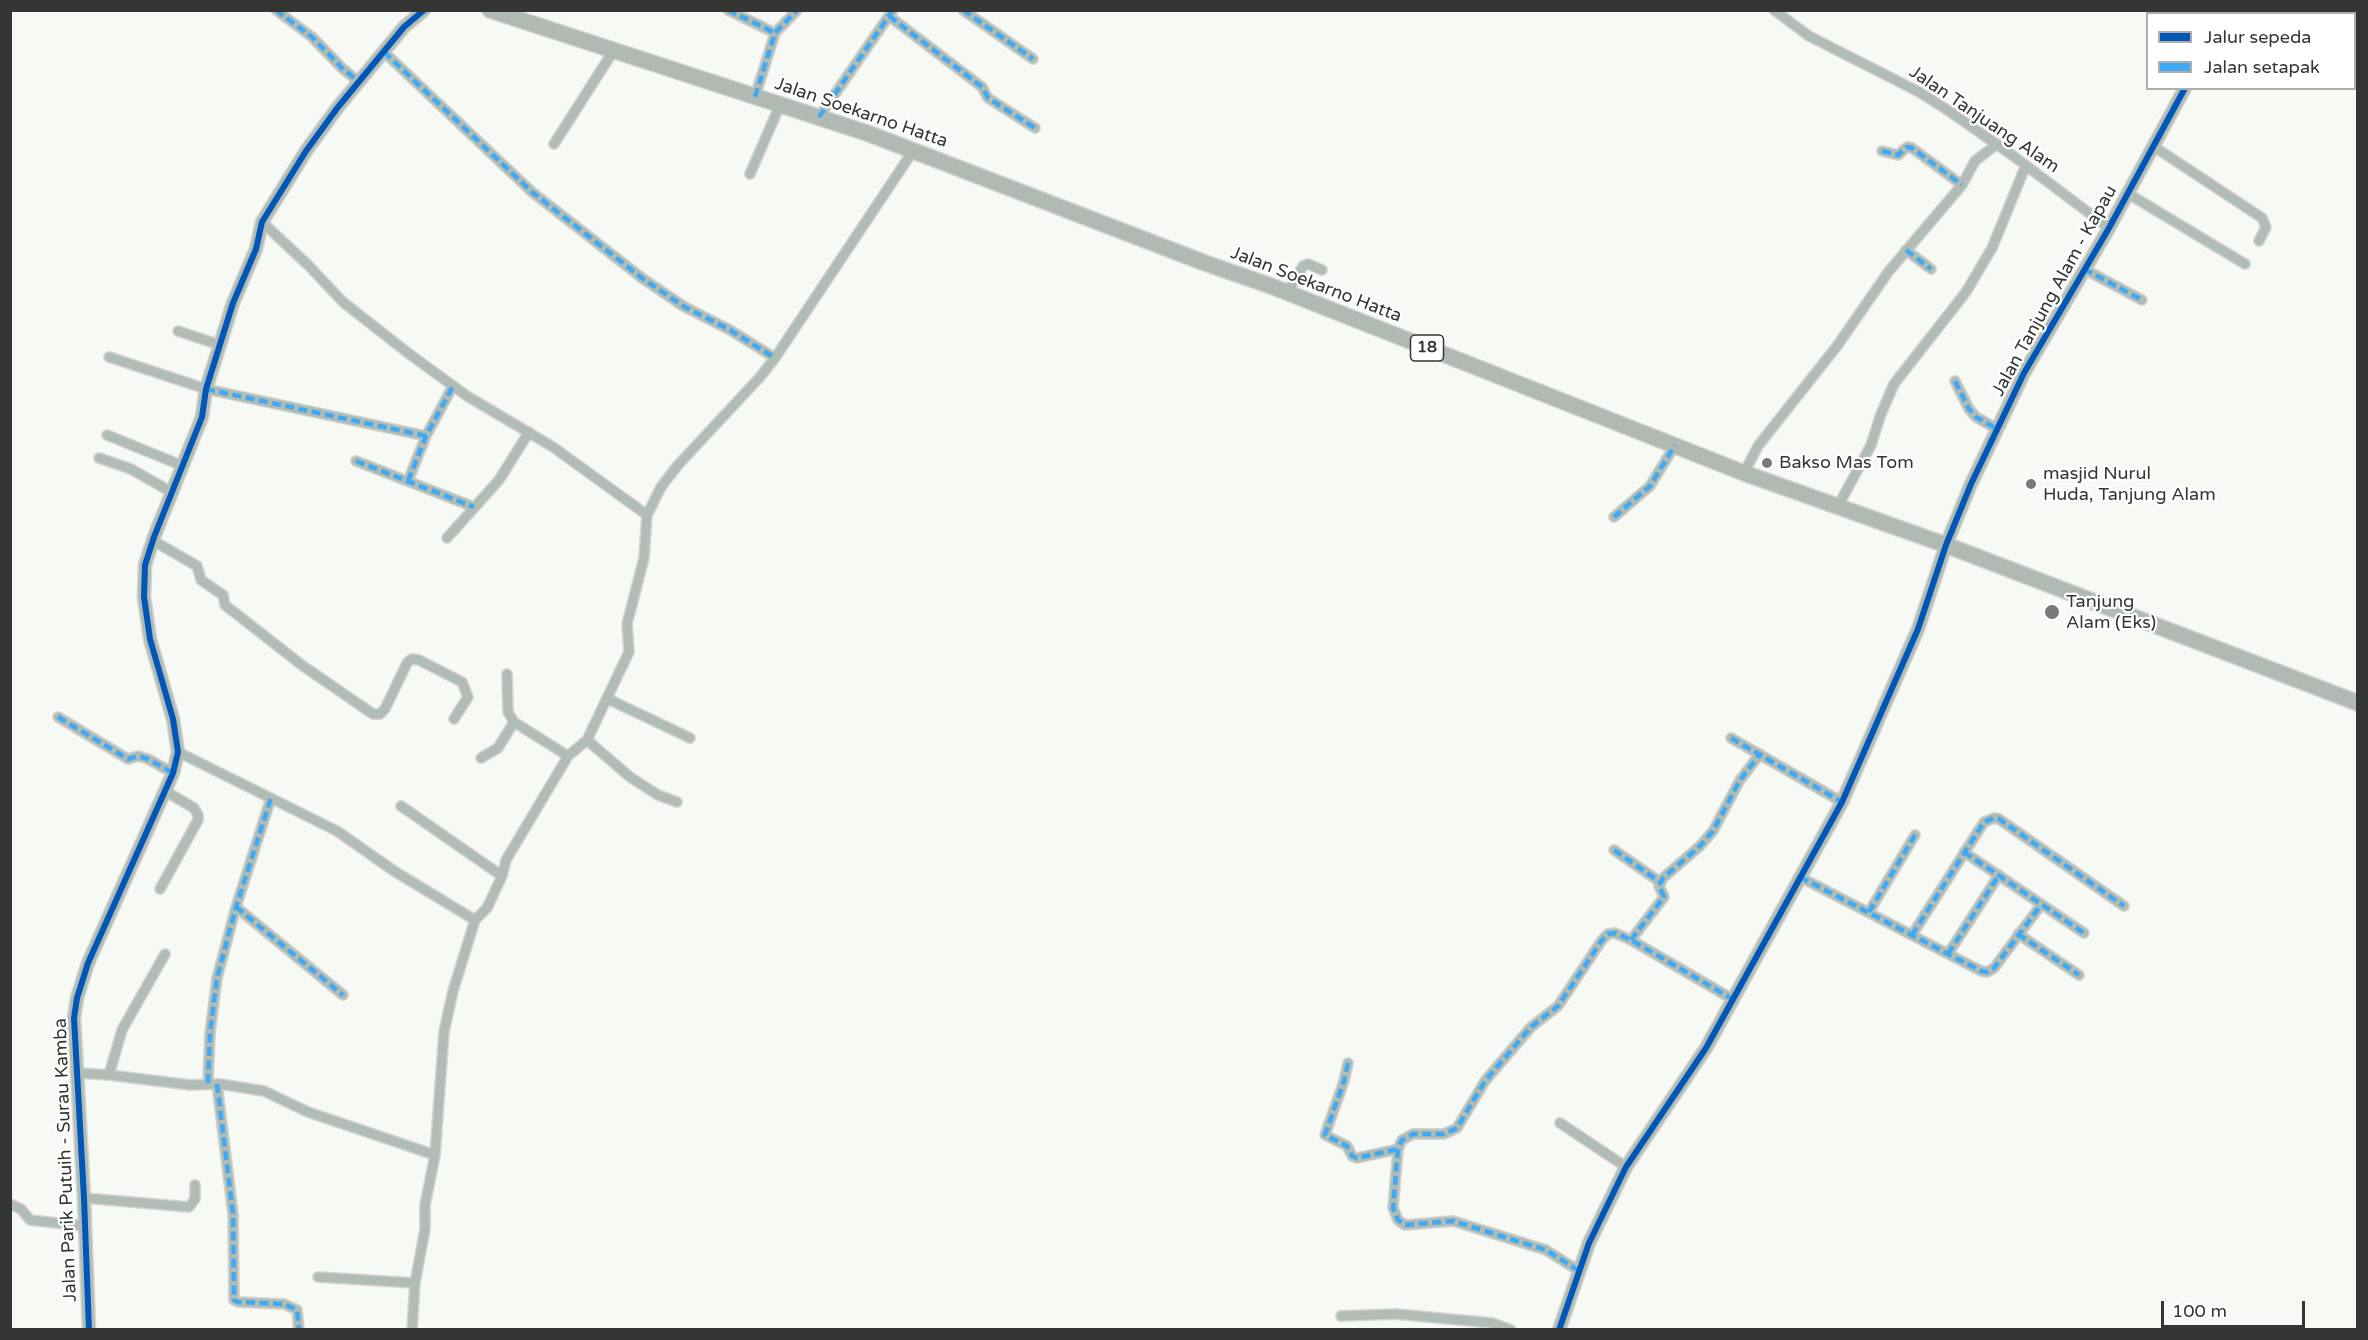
<!DOCTYPE html>
<html>
<head>
<meta charset="utf-8">
<style>
  body { margin:0 }
  #map { position:relative; width:2368px; height:1340px; overflow:hidden; background:#f7f9f5; font-family:"Varela Round",sans-serif }
  canvas { display:block }
  .frame { position:absolute; inset:0; border:12px solid #353633; pointer-events:none }
  .legend { position:absolute; left:2146px; top:12px; width:210px; height:78px; box-sizing:border-box; background:#fff; border:2px solid #aeafad; margin:0; padding:8px 10px; list-style:none; font-size:18px; color:#353633 }
  .legend li { display:flex; align-items:center; gap:12px; height:30px }
  .legend b { width:30px; border:2px solid #aeafad }
  .scale { position:absolute; left:2161px; top:1301px; width:144px; height:27px; box-sizing:border-box; border:3px solid #353633; border-top:0; padding-left:8px; font-size:18px; line-height:21px; white-space:nowrap; color:#353633; -webkit-text-stroke:4px #fff; paint-order:stroke }
</style>
</head>
<body>
<div id="map">
<canvas width="2368" height="1340"></canvas>
<div class="frame"></div>
<ul class="legend">
<li><b style="height:8px;background:#0057b8"></b>Jalur sepeda</li>
<li><b style="height:8px;background:#3fa9f5"></b>Jalan setapak</li>
</ul>
<div class="scale">100 m</div>
</div>
<script>
const ctx = document.querySelector('canvas').getContext('2d');
ctx.lineJoin = 'round';
function toPath(rows) {
  const path = new Path2D();
  for (const r of rows) {
    path.moveTo(r[0], r[1]);
    for (let i = 2; i < r.length; i += 2) path.lineTo(r[i], r[i + 1]);
  }
  return path;
}
function stroke(path, color, width, dash) {
  ctx.strokeStyle = color;
  ctx.lineWidth = width;
  ctx.lineCap = dash ? 'butt' : 'round';
  ctx.setLineDash(dash || []);
  ctx.stroke(path);
}
function label(font, color, halo, rows, align = 'center') {
  ctx.font = font + ' "Varela Round",sans-serif';
  ctx.lineWidth = 4.5;
  ctx.setLineDash([]);
  ctx.textBaseline = 'middle';
  ctx.strokeStyle = halo;
  ctx.fillStyle = color;
  for (const [text, x, y, turn = 0] of rows) {
    ctx.save();
    ctx.translate(x, y);
    ctx.rotate((+turn || 0) * Math.PI / 180);
    ctx.textAlign = isNaN(turn) ? turn : align;
    if (halo) ctx.strokeText(text, 0, 0);
    ctx.fillText(text, 0, 0);
    ctx.restore();
  }
}
const minor = toPath([
  [276,10,312,37,343,69,358,81],
  [728,10,775,33],
  [963,10,1033,59],
  [1774,10,1809,36,1919,92,1946,109,2012,155,2109,228],
  [889,16,982,87,988,98,1035,128],
  [384,52,532,192,642,278,683,306,730,330,775,358],
  [755,97,775,33,797,10],
  [819,117,893,10],
  [554,144,614,50],
  [2153,146,2262,218,2266,227,2259,241],
  [1882,151,1898,155,1907,147,1912,148,1962,185],
  [750,174,780,105],
  [2127,193,2245,264],
  [262,222,308,265,343,302,408,353,467,396,553,447,647,515],
  [1906,250,1931,269],
  [2084,269,2142,300],
  [1287,293,1303,266,1308,264,1322,270],
  [178,331,220,345],
  [109,357,206,389,426,436],
  [1955,381,1969,409,1976,417,1997,429],
  [107,435,183,466],
  [99,458,131,469,173,493],
  [356,461,474,507],
  [1744,473,1758,446,1837,346,1889,271,1962,185,1975,161,1997,144],
  [408,481,426,436,453,386],
  [1837,508,1871,445,1881,414,1894,384,1966,292,1992,248,2026,165],
  [1614,517,1650,486,1675,445],
  [447,538,499,480,529,432],
  [152,540,197,566,201,580,223,595,225,605,303,666,373,714,380,714,385,709,407,663,412,659,419,660,462,682,468,697,454,719],
  [507,674,508,712,514,722,568,756],
  [608,699,690,738],
  [58,717,128,759,138,756,148,759,173,773],
  [1731,738,1842,802],
  [587,740,630,777,658,795,677,802],
  [178,752,337,831,394,871,475,920],
  [481,758,498,748,514,722],
  [401,806,502,876],
  [1614,850,1660,882],
  [1964,852,2084,933],
  [1800,877,1981,971,1987,972,1994,968,2041,905],
  [160,889,198,820,198,815,194,808,165,791],
  [236,907,343,995],
  [1869,912,1915,835],
  [2018,934,2079,975],
  [1912,935,1984,822,1994,818,1999,819,2124,906],
  [1631,940,1664,897,1659,886,1663,878,1700,846,1713,831,1740,780,1760,754],
  [1948,954,1999,875],
  [1348,1063,1344,1081,1325,1135,1347,1146,1352,1156,1357,1158,1398,1149],
  [78,1073,109,1075,190,1085,220,1084,264,1091,308,1112,435,1155],
  [109,1075,122,1030,165,954],
  [208,1083,210,1033,217,978,236,907,271,798],
  [217,1084,233,1214,234,1300,238,1302,284,1304,297,1310,299,1330],
  [1560,1123,1626,1167],
  [84,1198,189,1207,195,1199,195,1185],
  [10,1204,21,1209,30,1220,84,1226],
  [1579,1271,1546,1250,1453,1221,1405,1225,1398,1220,1393,1208,1398,1149,1402,1140,1413,1134,1444,1134,1457,1128,1485,1081,1531,1027,1558,1006,1602,940,1608,934,1615,933,1631,940,1734,1000],
  [318,1277,415,1283],
  [1341,1316,1396,1314,1492,1323,1511,1330],
  [412,1330,415,1283,425,1229,425,1205,435,1155,444,1032,453,991,475,920,487,908,502,876,506,860,568,756,587,740,629,652,627,624,644,558,647,515,661,487,678,465,760,377,775,358,913,151]
]);
const tertiary = toPath([
  [2228,14,2230,10],
  [89,1330,84,1198,74,1018,77,998,88,963,173,773,178,752,173,719,150,639,144,597,145,565,154,537,202,417,206,389,233,303,256,249,262,222,306,151,338,107,404,27,424,10],
  [1559,1330,1589,1243,1626,1167,1706,1048,1842,802,1918,629,1946,545,1971,484,2024,373,2109,228,2185,88]
]);
const trunk = toPath([
  [490,10,867,133,1205,263,1271,286,1744,473,1946,545,2358,703]
]);
stroke(minor, '#d4d5d3', 12);
stroke(tertiary, '#d4d5d3', 15);
stroke(trunk, '#d4d5d3', 18);
stroke(minor, '#b0bcb4', 9);
stroke(tertiary, '#b0bcb4', 12);
stroke(trunk, '#b0bab3', 15);
stroke(toPath([
  [276,10,312,37,343,69,358,81],
  [728,10,775,33],
  [963,10,1033,59],
  [889,16,982,87,988,98,1035,128],
  [384,52,532,192,642,278,683,306,730,330,775,358],
  [755,97,775,33,797,10],
  [819,117,893,10],
  [1882,151,1898,155,1907,147,1912,148,1962,185],
  [1906,250,1931,269],
  [2084,269,2142,300],
  [1955,381,1969,409,1976,417,1997,429],
  [206,389,426,436],
  [356,461,474,507],
  [408,481,426,436,453,386],
  [1614,517,1650,486,1675,445],
  [58,717,128,759,138,756,148,759,173,773],
  [1731,738,1842,802],
  [1614,850,1660,882],
  [1964,852,2084,933],
  [1800,877,1981,971,1987,972,1994,968,2041,905],
  [236,907,343,995],
  [1869,912,1915,835],
  [2018,934,2079,975],
  [1912,935,1984,822,1994,818,1999,819,2124,906],
  [1631,940,1664,897,1659,886,1663,878,1700,846,1713,831,1740,780,1760,754],
  [1948,954,1999,875],
  [1348,1063,1344,1081,1325,1135,1347,1146,1352,1156,1357,1158,1398,1149],
  [208,1083,210,1033,217,978,236,907,271,798],
  [217,1084,233,1214,234,1300,238,1302,284,1304,297,1310,299,1330],
  [1579,1271,1546,1250,1453,1221,1405,1225,1398,1220,1393,1208,1398,1149,1402,1140,1413,1134,1444,1134,1457,1128,1485,1081,1531,1027,1558,1006,1602,940,1608,934,1615,933,1631,940,1734,1000]
]), '#3fa9f5', 4.5, [9, 4.5]);
stroke(toPath([
  [89,1330,84,1198,74,1018,77,998,88,963,173,773,178,752,173,719,150,639,144,597,145,565,154,537,202,417,206,389,233,303,256,249,262,222,306,151,338,107,404,27,424,10],
  [1559,1330,1589,1243,1626,1167,1706,1048,1842,802,1918,629,1946,545,1971,484,2024,373,2109,228,2185,88]
]), '#0057b8', 6);
for (const [x, y, r, color] of [
  [1767,463,6,"#797a77"],
  [2031,484,6,"#797a77"],
  [2052,612,8,"#797a77"]
]) {
  const dot = new Path2D();
  dot.arc(x, y, r, 0, 2 * Math.PI);
  ctx.fillStyle = color;
  ctx.fill(dot);
  stroke(dot, '#fff', 2);
}
for (const [x, y, w] of [
  [1427,348,33]
]) {
  const box = new Path2D();
  box.roundRect(x - w / 2, y - 13, w, 26, 4.5);
  ctx.fillStyle = '#fff';
  ctx.fill(box);
  stroke(box, '#353633', 1.5);
}
label('bold 16px', '#353633', null, [
  ["18",1427,348]
]);
label('18px', '#353633', '#fff', [
  ["Jalan Soekarno Hatta",861,113,19],
  ["Jalan Tanjuang Alam",1984,120,34],
  ["Jalan Soekarno Hatta",1316,285,21],
  ["Jalan Tanjung Alam - Kapau",2055,291,-61],
  ["Jalan Parik Putuih - Surau Kamba",66,1160,-92]
]);
label('18px', '#353633', '#fff', [
  ["Bakso Mas Tom",1779,463],
  ["masjid Nurul",2043,474],
  ["Huda, Tanjung Alam",2043,495],
  ["Tanjung",2066,602],
  ["Alam (Eks)",2066,623]
], 'left');
</script>
</body>
</html>
